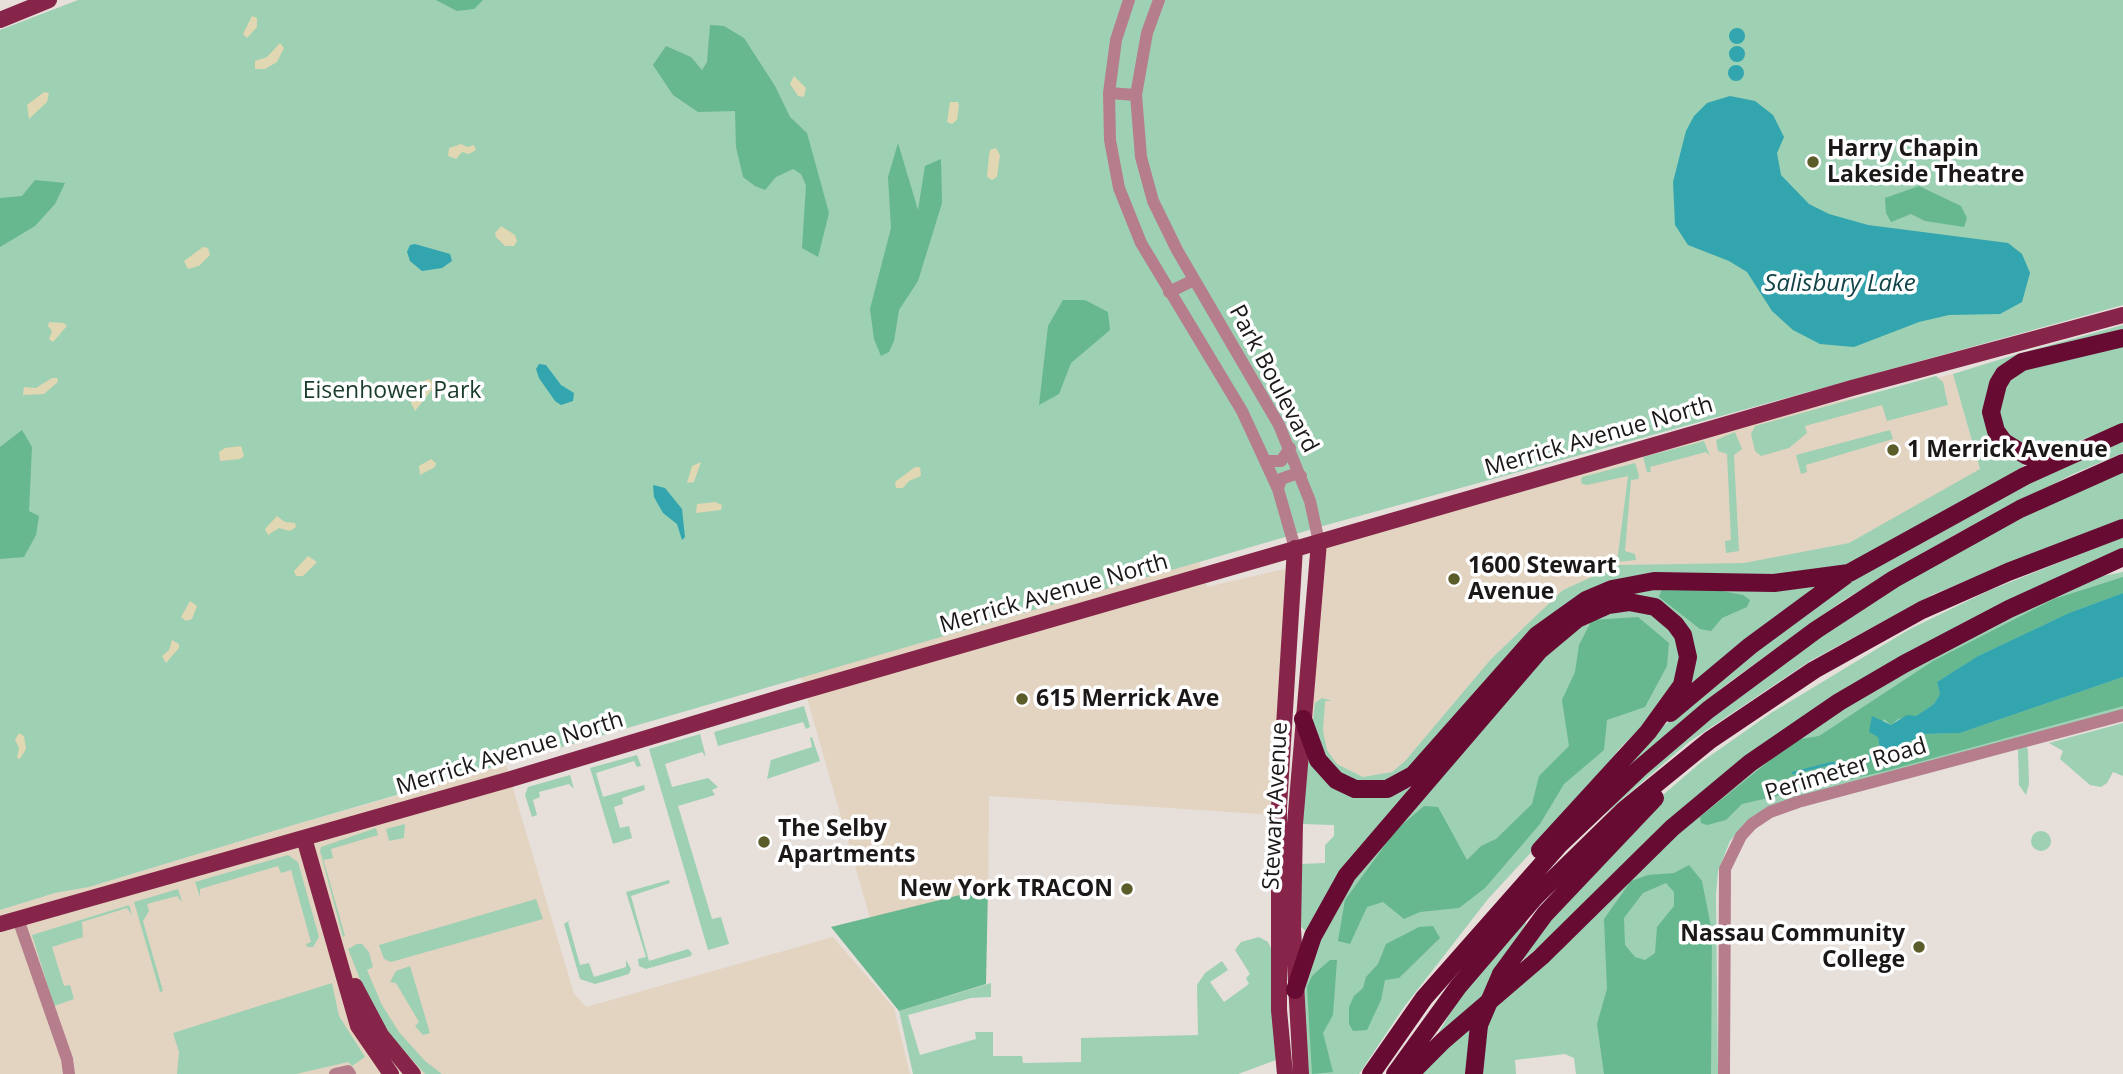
<!DOCTYPE html>
<html>
<head>
<meta charset="utf-8">
<style>
  body { margin:0 }
  canvas { display:block; background:#e6dfda }
</style>
</head>
<body>
<canvas width="2123" height="1074"></canvas>
<script>
const ctx = document.querySelector('canvas').getContext('2d');
ctx.lineJoin = 'round';
function fillPath(path, color) {
  ctx.fillStyle = color;
  ctx.fill(path, 'evenodd');
}
function toPath(rows) {
  const path = new Path2D();
  for (const r of rows) {
    if (r.length === 3) {
      path.moveTo(r[0] + r[2], r[1]);
      path.arc(r[0], r[1], r[2], 0, 2 * Math.PI);
      continue;
    }
    path.moveTo(r[0], r[1]);
    for (let i = 2; i < r.length; i += 2) path.lineTo(r[i], r[i + 1]);
  }
  return path;
}
function stroke(path, color, width, dash) {
  ctx.strokeStyle = color;
  ctx.lineWidth = width;
  ctx.lineCap = dash ? 'butt' : 'round';
  ctx.setLineDash(dash || []);
  ctx.stroke(path);
}
function label(font, color, halo, rows, align = 'center') {
  ctx.font = font + ' "Open Sans",sans-serif';
  ctx.lineWidth = 7;
  ctx.setLineDash([]);
  ctx.textBaseline = 'middle';
  ctx.strokeStyle = halo;
  ctx.fillStyle = color;
  for (const [text, x, y, turn = 0] of rows) {
    ctx.save();
    ctx.translate(x, y);
    ctx.rotate((+turn || 0) * Math.PI / 180);
    ctx.textAlign = isNaN(turn) ? turn : align;
    if (halo) ctx.strokeText(text, 0, 0);
    ctx.fillText(text, 0, 0);
    ctx.restore();
  }
}
fillPath(toPath([
  [1953,374,1980,469,1968,478,1849,543,1744,564,1619,565,1563,590,1491,659,1405,761,1392,772,1363,777,1337,764,1308,756,1315,540,1693,436],
  [1199,561,1207,587,1293,567,1275,815,989,796,988,888,870,918,801,677],
  [506,765,574,994,586,1007,833,937,894,1008,910,1074,0,1074,0,910,55,893,89,887,290,826]
]), '#e3d4c1');
fillPath(toPath([
  [78,0,2123,0,2123,305,1330,524,290,826,89,887,55,893,0,910,0,30],
  [2123,325,2123,333,2021,354,1984,408,2024,466,1991,489,1847,565,1811,574,1616,582,1397,780,1358,785,1323,761,1312,729,1315,703,1322,698,1332,701,1325,701,1323,731,1327,750,1337,764,1363,777,1392,772,1405,761,1491,659,1563,590,1618,565,1744,563,1849,543,1980,469,1953,374,2021,353],
  [2123,342,2123,424,2045,454,2012,444,1995,417,2011,374],
  [1936,376,1943,382,1948,405,1887,421,1882,405,1805,426,1807,433,1789,448,1761,456,1755,451,1751,434,1755,426],
  [1890,430,1893,439,1806,465,1807,472,1801,474,1796,455],
  [1735,432,1742,449,1734,455,1739,551,1726,553,1725,541,1731,540,1727,454,1718,451,1716,440],
  [2123,440,2123,453,2073,474,1956,534,1844,600,1728,683,1608,786,1651,737,1722,675,1803,613,1873,567,2056,468],
  [1704,441,1710,456,1706,452,1650,467,1651,472,1647,472,1643,457],
  [1635,463,1639,475,1638,479,1631,480,1625,551,1635,554,1636,560,1617,562,1628,476,1587,485,1582,484,1581,480,1582,477],
  [2123,469,2123,519,1934,594,1810,661,1689,742,1605,814,1605,810,1708,719,1789,657,1893,587,1999,528],
  [2123,537,2123,552,1840,694,1505,975,1519,954,1656,801,1700,763,1771,713,1910,629,1988,591],
  [2123,572,2123,710,1805,796,1741,829,1730,841,1718,871,1716,895,1718,1074,1576,1074,1574,1058,1565,1054,1515,1060,1516,1074,1478,1074,1488,1014,1546,963,1667,843,1748,774,1805,732,1962,638,2098,577],
  [1825,582,1685,693,1691,647,1628,596,1627,590],
  [1637,607,1659,616,1674,631,1682,651,1680,674,1665,703,1620,748,1573,807,1488,899,1404,1007,1359,1074,1308,1074,1302,1002,1308,961,1342,890,1524,673,1591,616],
  [804,706,810,727,806,729,803,722,718,746,714,732],
  [2123,723,2123,776,2113,772,2107,783,2101,787,2090,785,2060,759,2063,751,2049,743],
  [700,734,706,757,702,752,665,764,672,787,708,778,718,787,712,790,715,795,678,806,712,919,721,917,729,944,708,950,649,749],
  [812,737,820,761,767,779,771,760,812,747,810,738],
  [2023,741,2028,750,2029,784,2026,795,2019,785,2018,750],
  [637,755,641,766,637,767,634,761,596,773,603,797,644,785,645,790,622,798,623,804,614,807,620,828,629,826,632,838,613,844,590,768],
  [1312,760,1337,787,1407,786,1410,790,1307,932,1301,927,1300,864,1325,863,1325,845,1334,836,1334,825,1302,824,1308,761],
  [570,775,574,789,569,784,539,792,540,797,533,800,537,815,532,817,525,795,528,787],
  [405,824,404,838,389,841,386,829],
  [376,828,378,835,331,849,333,858,324,860,321,851,345,936,343,937,320,851,321,847],
  [2041,841,10],
  [288,855,298,862,319,937,313,947,307,947,306,944,311,942,291,870,281,873,278,866,200,889,200,897,195,882],
  [669,880,670,883,631,896,649,961,688,949,692,953,691,956,646,969,639,966,638,959,646,957,626,892],
  [178,889,182,902,177,896,147,904,149,911,143,921,163,991,160,992,134,902],
  [536,899,543,919,391,962,384,959,379,945],
  [129,905,132,915,127,908,82,922,83,937,52,947,64,986,70,985,74,999,54,1006,32,935],
  [573,918,568,922,580,965,589,963,594,977,626,967,626,960,631,969,629,974,595,984,580,979,564,924],
  [1525,918,1526,924,1502,959,1480,1001,1441,1034,1439,1032,1458,999],
  [1259,937,1268,942,1271,948,1276,1060,1238,1074,913,1074,899,1011,991,983,991,997,971,998,908,1015,920,1055,976,1039,975,1032,993,1032,993,1056,1022,1056,1023,1063,1081,1062,1081,1038,1198,1035,1197,985,1205,973,1222,961,1228,970,1210,982,1224,1002,1249,984,1246,978,1250,974,1235,950,1241,942],
  [357,944,362,944,369,952,373,967,367,970,382,1005,399,1032,425,1061,442,1074,425,1074,388,1033,364,989,348,949],
  [410,966,430,1033,423,1035,415,1026,419,1022,396,983,390,982,396,971],
  [332,983,339,1016,365,1057,352,1066,348,1062,296,1074,177,1074,179,1052,173,1033],
  [1471,1028,1467,1074,1421,1074,1441,1053]
]), '#9ed0b4');
fillPath(toPath([
  [436,0,483,0,474,9,457,11],
  [710,25,724,26,744,38,775,86,790,117,807,133,829,213,818,257,802,248,806,185,801,174,793,169,776,177,765,190,755,186,743,177,736,147,735,111,698,112,673,95,653,65,666,46,691,57,702,70,707,62],
  [898,143,918,210,925,166,941,159,942,203,918,281,899,310,894,341,889,352,881,356,874,339,870,309,891,228,888,177],
  [35,180,65,183,55,204,35,226,0,247,0,198,22,196],
  [1919,186,1961,206,1967,218,1964,227,1925,221,1911,214,1891,222,1886,213,1885,198],
  [1063,300,1085,300,1108,312,1110,330,1071,363,1059,394,1039,405,1048,326],
  [22,430,32,447,29,511,39,516,36,535,24,557,0,559,0,447],
  [2123,577,2123,593,2069,613,1978,656,1937,682,1940,694,1934,704,1916,716,1898,719,1891,725,1884,719,1878,737,1880,749,1887,754,1924,734,1960,733,2123,677,2123,706,1886,771,1742,804,1726,820,1707,825,1701,823,1700,817,1795,740,1819,736,1933,661,2054,599],
  [1663,586,1702,587,1743,595,1750,600,1747,607,1722,618,1711,631,1700,629,1659,597],
  [1638,617,1669,643,1667,666,1645,707,1607,720,1604,750,1564,784,1540,824,1485,888,1459,908,1420,912,1404,919,1383,902,1367,907,1350,944,1338,941,1345,900,1396,830,1424,806,1438,807,1467,860,1481,846,1496,839,1532,804,1539,776,1569,746,1562,700,1575,672,1579,645,1592,620],
  [1689,865,1702,881,1712,932,1711,1074,1604,1074,1597,1024,1607,989,1604,919,1631,881,1648,875,1674,873],
  [1666,883,1674,892,1674,906,1657,927,1655,953,1645,960,1635,957,1625,945,1624,918,1643,893],
  [988,888,986,984,899,1011,831,927],
  [1433,926,1440,938,1399,978,1385,980,1381,1000,1367,1030,1353,1031,1349,1024,1349,1007,1354,996,1363,988,1366,977,1378,964,1386,944,1419,927],
  [1330,960,1337,960,1333,1015,1323,1033,1333,1072,1312,1074,1307,987,1312,976]
]), '#67b78f');
fillPath(toPath([
  [252,16,257,18,257,27,247,38,243,34],
  [280,43,284,48,277,62,265,69,255,69,255,61,267,57],
  [794,76,806,88,804,97,798,96,790,84],
  [44,92,49,93,47,102,29,119,27,105],
  [950,102,958,102,959,105,957,120,952,124,947,122],
  [461,144,467,147,474,145,476,150,469,154,462,152,456,159,448,156,449,148],
  [996,148,1000,155,997,177,992,180,987,177,989,155,990,150],
  [501,226,515,235,517,241,514,246,505,246,496,237,495,233],
  [203,247,208,248,210,255,199,266,188,269,184,261],
  [49,322,64,323,67,326,53,342,49,339,52,331,48,326],
  [52,378,57,378,58,382,44,394,23,395,24,387,36,388],
  [430,379,435,386,415,411,411,403,416,391,423,381],
  [241,446,244,456,240,459,220,461,219,452,225,448],
  [431,459,436,463,435,467,420,475,419,466],
  [701,462,694,482,687,483,692,466],
  [915,467,920,467,921,476,909,481,903,488,896,488,895,482],
  [715,502,722,505,721,510,696,513,697,504],
  [277,516,285,522,295,523,296,527,290,531,279,528,268,535,265,529],
  [308,556,317,562,303,576,296,576,294,571],
  [190,601,197,606,192,619,186,621,181,617],
  [172,640,179,644,179,648,166,663,162,656,169,650],
  [19,733,24,736,26,749,20,759,17,758,19,748,15,740]
]), '#e1d7b2');
fillPath(toPath([
  [1737,36,8],
  [1737,54,8],
  [1736,73,8],
  [1730,96,1755,101,1773,115,1784,137,1777,153,1781,175,1809,204,1829,214,1868,225,2008,243,2022,254,2030,273,2022,302,2000,314,1949,315,1919,322,1854,347,1820,344,1793,330,1772,311,1747,272,1729,261,1688,245,1675,225,1673,182,1686,131,1694,116,1707,103],
  [415,244,450,254,452,261,442,268,422,271,410,261,407,252,410,245],
  [539,364,546,365,561,385,574,393,573,401,561,405,555,401,539,378,536,369],
  [653,485,665,488,682,509,685,537,682,540,677,524,663,513,654,497],
  [2123,593,2123,677,1960,733,1924,734,1886,754,1880,749,1878,737,1869,732,1872,716,1891,725,1907,715,1916,716,1934,704,1940,694,1937,682,1978,656,2069,613]
]), '#32a5ae');
stroke(toPath([
  [1793,773,1832,763,1855,769,1882,749]
]), '#32a5ae', 2.5);
stroke(toPath([
  [1129,0,1116,40,1109,93,1110,140,1119,188,1141,243,1242,411,1278,489,1295,548],
  [1159,0,1147,33,1136,95,1141,157,1153,201,1177,250,1279,425,1310,501,1319,542],
  [1109,93,1136,95],
  [1169,292,1194,280],
  [1266,461,1281,461,1290,448],
  [1278,489,1281,479,1295,474,1301,476],
  [18,919,67,1059,69,1074],
  [335,1074,348,1071,350,1074],
  [1724,1074,1725,869,1741,836,1752,824,1770,812,1798,802,2123,715]
]), '#b67e8c', 12);
stroke(toPath([
  [0,20,49,0],
  [304,838,358,1026,391,1074],
  [0,924,511,779,786,696,1852,388,2123,315],
  [355,986,381,1035,413,1074],
  [1285,1074,1279,1010,1279,807,1295,548],
  [1301,1074,1293,928,1295,824,1319,542]
]), '#862449', 16);
stroke(toPath([
  [2058,456,2027,456,2004,442,1996,431,1991,412,1998,384,2004,374,2022,362,2123,338],
  [1670,713,1750,646,1849,573,2025,476,2123,432],
  [1303,719,1318,760,1336,780,1355,789,1387,789,1413,775,1537,635,1586,600,1612,589,1654,581,1774,583,1849,573],
  [1501,974,1545,914,1655,798],
  [1295,990,1313,936,1347,875,1540,650,1577,619,1608,605,1629,602,1655,607,1675,624,1683,635,1688,657,1682,685,1648,732,1540,850],
  [1371,1074,1424,998,1559,845,1640,768,1708,710,1816,630,1894,579,2020,509,2123,463],
  [1395,1074,1458,987,1536,896,1624,810,1710,740,1814,670,1922,610,2008,572,2123,528],
  [1410,1074,1443,1041,1541,957,1672,828,1750,763,1839,702,1904,664,2009,609,2123,557],
  [1474,1074,1479,1025]
]), '#680b33', 18);
stroke(toPath([
  [1479,1025,1501,974]
]), '#680b33', 18);
for (const [x, y, r, color] of [
  [1813,162,7,"#5a5c29"],
  [1893,450,7,"#5a5c29"],
  [1454,579,7,"#5a5c29"],
  [1022,699,7,"#5a5c29"],
  [764,842,7,"#5a5c29"],
  [1127,889,7,"#5a5c29"],
  [1919,947,7,"#5a5c29"]
]) {
  const dot = new Path2D();
  dot.arc(x, y, r, 0, 2 * Math.PI);
  ctx.fillStyle = color;
  ctx.fill(dot);
  stroke(dot, '#fff', 2.5);
}
label('bold 23px', '#1b1817', '#fff', [
  ["Harry Chapin",1827,149],
  ["Lakeside Theatre",1827,175],
  ["1 Merrick Avenue",1907,450],
  ["1600 Stewart",1468,566],
  ["Avenue",1468,592],
  ["615 Merrick Ave",1036,699],
  ["The Selby",778,829],
  ["Apartments",778,855],
  ["New York TRACON",1113,889,"right"],
  ["Nassau Community",1905,934,"right"],
  ["College",1905,960,"right"]
], 'left');
label('23px', '#1b1817', '#fff', [
  ["Park Boulevard",1273,379,62],
  ["Merrick Avenue North",1599,437,-16],
  ["Merrick Avenue North",1054,594,-16],
  ["Merrick Avenue North",510,754,-17],
  ["Perimeter Road",1846,770,-17],
  ["Stewart Avenue",1276,806,-87]
]);
label('23px', '#193c2b', '#fff', [
  ["Eisenhower Park",392,391]
]);
label('italic 24px', '#114347', '#fff', [
  ["Salisbury Lake",1840,284]
]);
</script>
</body>
</html>
